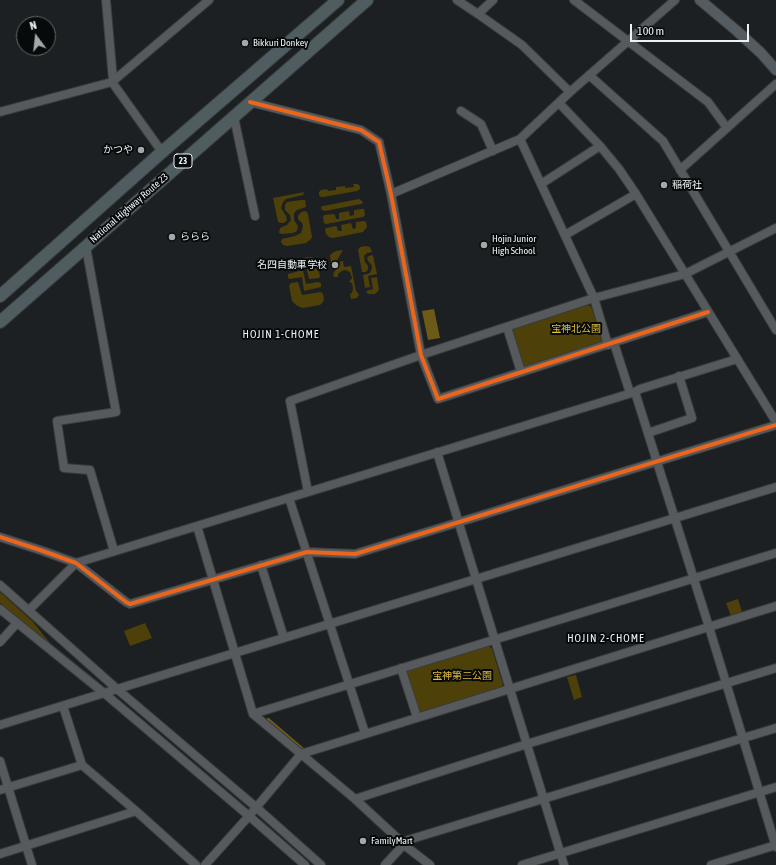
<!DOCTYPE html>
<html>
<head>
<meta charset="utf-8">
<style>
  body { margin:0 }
  #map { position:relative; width:776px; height:865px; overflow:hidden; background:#1c2022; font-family:"Asap Condensed",sans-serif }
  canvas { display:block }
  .north { position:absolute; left:16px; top:16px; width:40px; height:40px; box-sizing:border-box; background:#070a0b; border:1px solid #636668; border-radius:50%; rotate:345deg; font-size:11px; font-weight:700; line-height:16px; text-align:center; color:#edf1f4 }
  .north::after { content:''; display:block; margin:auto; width:14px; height:18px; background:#a4a8aa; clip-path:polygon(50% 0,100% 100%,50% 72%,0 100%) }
  .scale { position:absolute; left:630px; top:24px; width:119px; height:18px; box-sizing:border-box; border:2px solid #edf1f4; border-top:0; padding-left:5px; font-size:12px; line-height:14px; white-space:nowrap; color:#edf1f4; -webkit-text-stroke:3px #070a0b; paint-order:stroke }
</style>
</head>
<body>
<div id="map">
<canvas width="776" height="865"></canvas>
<div class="north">N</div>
<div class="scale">100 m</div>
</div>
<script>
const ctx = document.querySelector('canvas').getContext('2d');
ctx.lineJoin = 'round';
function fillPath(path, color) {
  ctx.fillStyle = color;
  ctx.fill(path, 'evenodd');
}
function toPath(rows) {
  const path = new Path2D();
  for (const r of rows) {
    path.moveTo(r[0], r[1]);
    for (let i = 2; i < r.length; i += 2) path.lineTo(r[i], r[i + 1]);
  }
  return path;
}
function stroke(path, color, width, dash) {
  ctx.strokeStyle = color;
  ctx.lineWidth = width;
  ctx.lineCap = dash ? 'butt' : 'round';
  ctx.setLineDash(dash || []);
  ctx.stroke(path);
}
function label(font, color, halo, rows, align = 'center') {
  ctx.font = font + ' "Asap Condensed","Noto Sans JP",sans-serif';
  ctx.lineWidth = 4;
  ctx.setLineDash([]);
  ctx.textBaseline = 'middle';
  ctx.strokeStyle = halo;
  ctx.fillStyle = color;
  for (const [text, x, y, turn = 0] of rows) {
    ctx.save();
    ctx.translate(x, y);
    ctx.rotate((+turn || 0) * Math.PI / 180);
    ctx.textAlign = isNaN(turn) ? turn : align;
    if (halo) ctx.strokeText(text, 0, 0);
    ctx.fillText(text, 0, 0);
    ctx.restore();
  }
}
fillPath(toPath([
  [353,184,357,184,359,185,360,187,360,189,357,191,323,197,321,197,319,195,319,192,321,190,327,189,328,191,336,190,336,187,345,186,345,188,354,187],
  [304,192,303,195,286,199,283,202,281,208,286,216,287,220,284,223,281,223,278,222,273,198],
  [359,199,362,201,363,203,361,204,325,211,322,210,321,208,321,207,323,206],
  [301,200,305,200,306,206,306,207,297,210,294,213,294,220,298,226,297,231,293,233,282,234,279,233,280,228,287,225,291,220,290,215,285,210,285,205,287,202],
  [362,209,364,209,365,215,363,217,326,224,324,223,323,217,324,215,333,214,335,215,336,219,339,219,339,213,349,211,350,216,354,215,354,210],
  [306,211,308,214,312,237,311,239,306,243,287,246,283,245,281,242,282,239,295,236,301,233,303,226,302,223,298,219,298,216,301,212],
  [364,221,366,222,367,227,363,232,333,238,329,237,326,234,325,229,327,228,336,226,337,227,338,231,342,231,341,225,351,223,353,229,356,228,356,222],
  [366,246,370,247,372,252,367,253,364,256,365,262,368,266,368,269,366,272,362,272,358,250,360,247],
  [343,250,332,269,330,256,331,254,336,251],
  [373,255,377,274,368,276,370,287,365,288,363,275,367,274,370,273,372,268,371,264,368,261,367,258,369,256],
  [309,257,313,257,316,260,320,276,319,278,309,279,306,266,289,269,286,267,286,264,290,260],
  [341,261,343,261,344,267,351,266,356,291,358,293,359,295,357,298,351,299,350,294,352,293,353,288,352,283,349,282,352,278,350,272,345,270,342,271,338,274,338,277,334,277,333,274],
  [303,270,306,284,318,282,321,283,321,287,304,291,302,277,290,279,288,278,288,274],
  [377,277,379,290,375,294,368,294,366,291,373,289,371,278],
  [298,282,302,295,321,292,323,294,324,300,323,302,320,305,302,308,296,305,292,301,289,286,291,283],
  [587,305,591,306,602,339,601,343,523,367,511,333,513,328],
  [0,592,33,622,54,648,0,603],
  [738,599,742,612,731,616,726,603],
  [145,623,152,638,130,646,124,631],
  [488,645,492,649,503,685,501,687,421,712,417,710,405,673,408,670],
  [576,675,582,697,574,700,567,677]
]), '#4e4009');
fillPath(toPath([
  [434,309,440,338,428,340,422,311]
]), '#6d5a18');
stroke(toPath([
  [268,719,303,749]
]), '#6d5a18', 2.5);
const minor = toPath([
  [106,0,113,80],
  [457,0,478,14,522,45,570,92],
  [574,0,708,102,727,128],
  [478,14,493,0],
  [589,75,663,141,776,330],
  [112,82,162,152],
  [250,102,361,130,379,142,391,194,421,355,438,399,708,312],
  [559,103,600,146,619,169,636,194,776,422],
  [461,111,481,124,493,151],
  [0,112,112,82,209,0],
  [234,117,255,216],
  [520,139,594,298,608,345],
  [680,170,776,84],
  [541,184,600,146],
  [391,194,520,139,570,92,675,0],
  [565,235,636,194],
  [86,247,116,412,57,421,64,468,90,470,114,551],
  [507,327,521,372],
  [614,343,630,393],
  [635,392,709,627,776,847],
  [648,433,692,418,679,376],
  [437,452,564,865],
  [308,492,290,401,421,355,594,298,685,274,776,228],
  [289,498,365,733],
  [197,526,253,714,355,799,408,848,430,865],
  [0,537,43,551,76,563,126,602,130,604,307,552,355,554,776,425],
  [261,565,284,638],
  [0,585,117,689,257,808,321,865],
  [0,609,104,693,249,816,305,865],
  [29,610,76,563,635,392,640,389,737,359],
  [0,642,17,623],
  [401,668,417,717],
  [63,706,82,765,136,811,196,865],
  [253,714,776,553],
  [0,725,776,487],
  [0,761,32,865],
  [0,790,82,765],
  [355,799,527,744,776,668],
  [0,854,136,811],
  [205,865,249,816,301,754,776,606],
  [385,865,408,840,776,728],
  [522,865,776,787],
  [711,865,776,845]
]);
const major = toPath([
  [700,0,737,31,761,53,776,70]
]);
const highway = toPath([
  [0,296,162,152,338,0],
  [0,322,367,0]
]);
stroke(minor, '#393c3d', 10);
stroke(major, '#393c3d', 12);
stroke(highway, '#393c3d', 14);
stroke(minor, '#575a5c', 8);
stroke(major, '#545c62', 10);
stroke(highway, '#4f5c60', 12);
stroke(toPath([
  [250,102,361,130,379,142,391,194,421,355,438,399,708,312],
  [0,537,43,551,76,563,126,602,130,604,307,552,355,554,776,425]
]), '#eb651d', 4);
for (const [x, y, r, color] of [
  [245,43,4,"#a4a8aa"],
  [141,150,4,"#a4a8aa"],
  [664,185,4,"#a4a8aa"],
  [172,237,4,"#a4a8aa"],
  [484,245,4,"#a4a8aa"],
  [335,265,4,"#a4a8aa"],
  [363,841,4,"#a4a8aa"]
]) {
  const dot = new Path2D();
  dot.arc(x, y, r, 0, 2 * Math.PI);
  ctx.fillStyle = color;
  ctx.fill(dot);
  stroke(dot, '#070a0b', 1.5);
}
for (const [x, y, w] of [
  [183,161,18]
]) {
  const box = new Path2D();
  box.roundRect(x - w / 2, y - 7, w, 14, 3);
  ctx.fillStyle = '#070a0b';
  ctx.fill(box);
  stroke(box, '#edf1f4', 1);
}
label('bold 9px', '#edf1f4', null, [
  ["23",183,161]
]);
label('10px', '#edf1f4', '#070a0b', [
  ["Bikkuri Donkey",253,43],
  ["かつや",133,150,"right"],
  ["稲荷社",672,185],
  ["ららら",180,237],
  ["Hojin Junior",492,239],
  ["High School",492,251],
  ["名四自動車学校",327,265,"right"],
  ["FamilyMart",371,841]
], 'left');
label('10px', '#edf1f4', '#070a0b', [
  ["National Highway Route 23",129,208,-41]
]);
label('10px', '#e1bd3e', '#070a0b', [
  ["宝神北公園",576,329],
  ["宝神第二公園",462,676]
]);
ctx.letterSpacing = '1px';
label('11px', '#edf1f4', '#070a0b', [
  ["HOJIN 1-CHOME",281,335],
  ["HOJIN 2-CHOME",606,639]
]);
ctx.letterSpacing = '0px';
</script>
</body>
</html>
